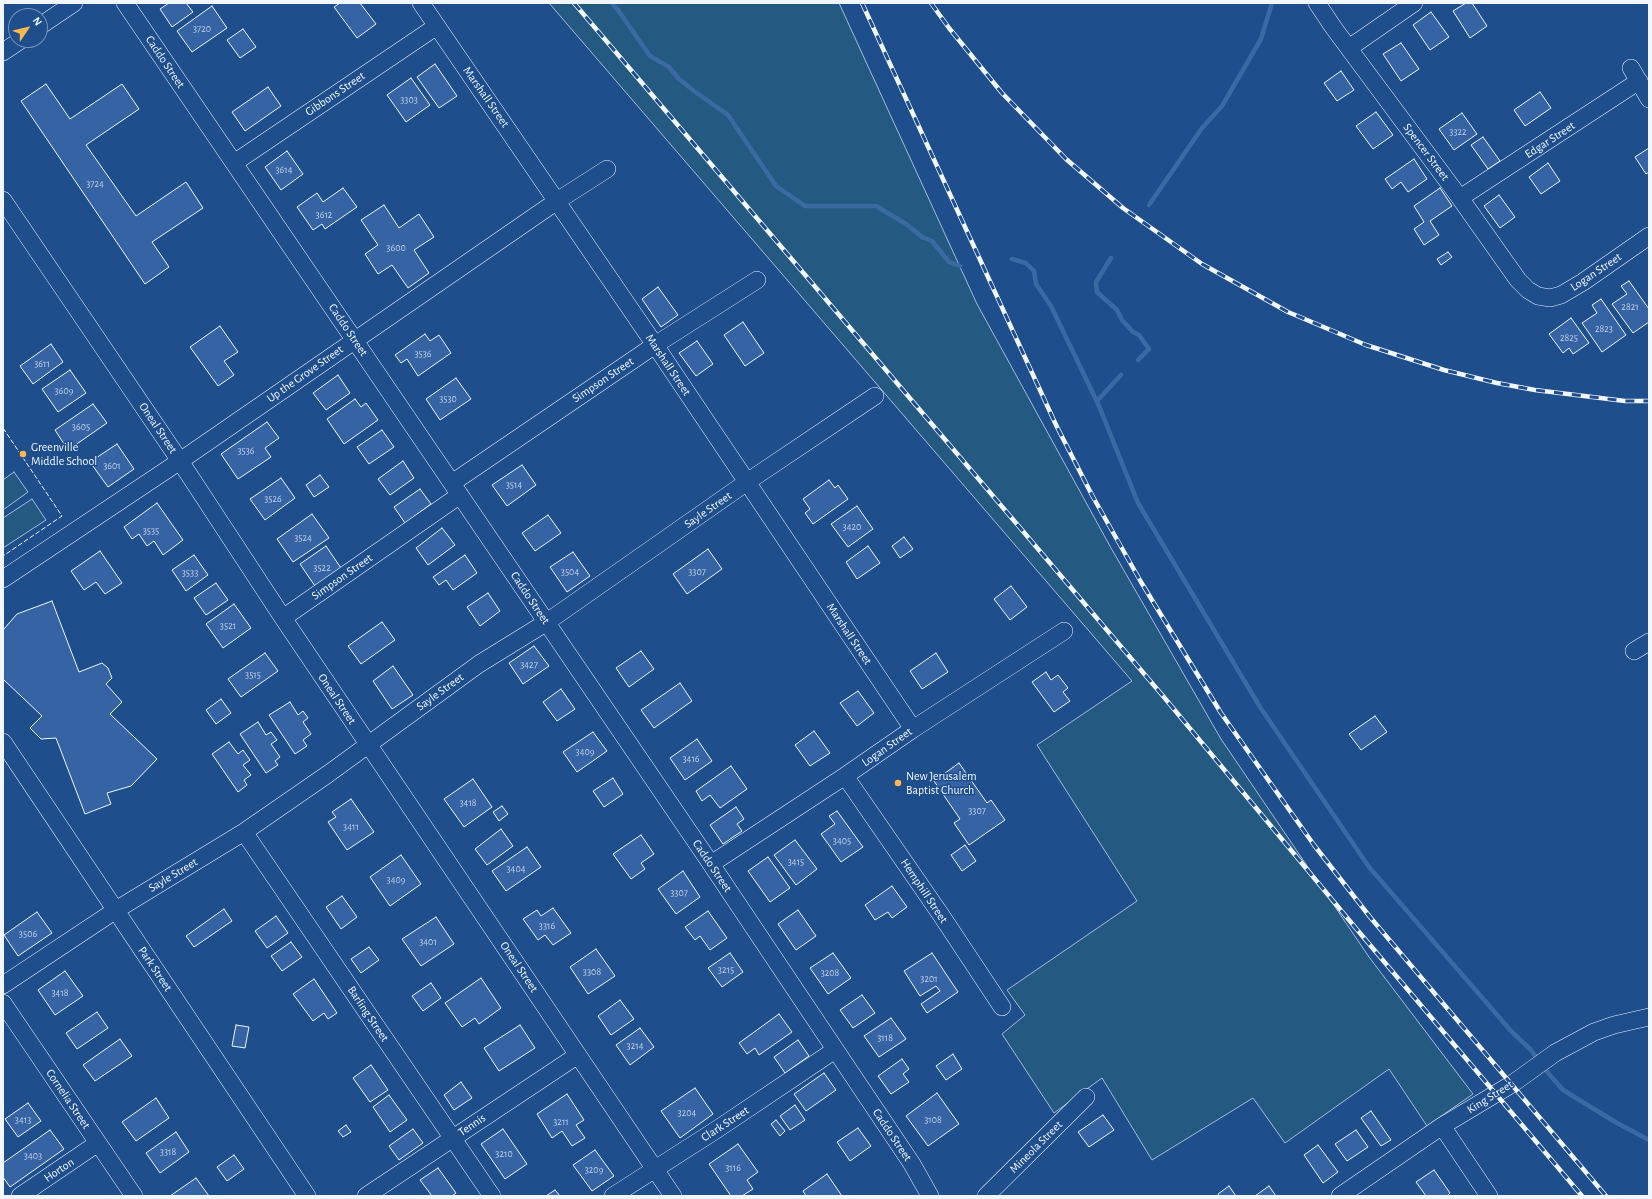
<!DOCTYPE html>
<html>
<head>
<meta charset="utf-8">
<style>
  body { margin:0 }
  #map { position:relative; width:1652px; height:1199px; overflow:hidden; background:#1f4e8c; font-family:"Alegreya Sans",sans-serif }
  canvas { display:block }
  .frame { position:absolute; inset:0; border:4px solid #f2f6ff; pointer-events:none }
  .north { position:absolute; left:8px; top:8px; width:40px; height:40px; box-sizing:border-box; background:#1f4e8c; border:1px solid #7391ba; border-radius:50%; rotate:55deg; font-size:11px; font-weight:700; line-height:16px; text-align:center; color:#f2f6ff }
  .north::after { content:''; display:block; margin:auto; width:14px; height:18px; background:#ffb74d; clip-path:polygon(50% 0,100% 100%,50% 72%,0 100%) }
</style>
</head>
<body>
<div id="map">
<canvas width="1652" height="1199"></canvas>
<div class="frame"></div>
<div class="north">N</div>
</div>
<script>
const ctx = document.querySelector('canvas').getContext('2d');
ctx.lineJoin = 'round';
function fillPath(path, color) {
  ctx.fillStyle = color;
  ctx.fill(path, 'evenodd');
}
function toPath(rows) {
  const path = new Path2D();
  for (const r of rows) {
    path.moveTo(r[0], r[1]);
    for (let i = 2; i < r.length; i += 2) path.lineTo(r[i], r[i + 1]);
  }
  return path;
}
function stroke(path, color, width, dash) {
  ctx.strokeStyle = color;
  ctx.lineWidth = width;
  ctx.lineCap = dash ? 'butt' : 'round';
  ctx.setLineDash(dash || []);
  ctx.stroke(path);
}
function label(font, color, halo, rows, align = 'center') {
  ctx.font = font + ' "Alegreya Sans",sans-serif';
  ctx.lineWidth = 3;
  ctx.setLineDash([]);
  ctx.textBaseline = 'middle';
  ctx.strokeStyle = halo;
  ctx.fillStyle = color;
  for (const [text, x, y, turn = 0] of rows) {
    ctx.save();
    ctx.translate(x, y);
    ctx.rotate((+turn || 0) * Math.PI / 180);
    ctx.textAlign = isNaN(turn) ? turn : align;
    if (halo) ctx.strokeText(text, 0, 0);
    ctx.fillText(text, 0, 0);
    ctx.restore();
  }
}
const green = toPath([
  [549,3,839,3,977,304,1111,548,1221,739,1369,957,1473,1094,1427,1126,1389,1069,1285,1143,1253,1098,1152,1160,1102,1078,1054,1113,1002,1034,1025,1015,1007,990,1137,901,1037,745,1132,681,549,3],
  [14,472,28,492,3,510,3,480,14,472],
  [32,499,46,520,3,548,3,518,32,499]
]);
fillPath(green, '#245a82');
stroke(green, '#a8bbd7', 1);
stroke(toPath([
  [612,3,618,10,650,56,669,67,678,78,694,91,728,115,776,186,805,206,876,206,906,224,922,237,932,241,949,262,960,266],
  [1149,205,1202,128,1222,106,1261,39,1272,3],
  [1111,258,1096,282,1097,292,1117,310,1122,320,1133,332,1139,335,1149,349,1138,360],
  [1012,259,1026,263,1034,271,1036,284,1051,306,1099,406,1138,503,1260,707,1369,867,1511,1031,1531,1050,1539,1061],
  [1097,401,1121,375],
  [1543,1067,1563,1090,1617,1123,1649,1140]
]), '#3b69a3', 4.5);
const building = toPath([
  [169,3,186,3,193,12,172,27,160,9,169,3],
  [340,3,360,3,376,24,357,38,334,7,340,3],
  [1466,3,1472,3,1487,26,1470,38,1453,11,1466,3],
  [212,6,227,28,192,52,177,31,212,6],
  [1431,12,1449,37,1430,50,1413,25,1431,12],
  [243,29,256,47,240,58,227,40,243,29],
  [1401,43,1419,69,1401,81,1383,54,1401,43],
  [435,64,457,96,439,108,417,77,435,64],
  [1341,71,1354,90,1337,101,1324,83,1341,71],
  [411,78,430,105,406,122,387,95,411,78],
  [46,84,70,119,122,84,139,109,86,145,136,216,186,182,203,208,152,242,169,267,145,284,21,101,46,84],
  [268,87,281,106,245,131,232,112,268,87],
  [1540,92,1551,108,1525,126,1514,110,1540,92],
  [1376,112,1393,135,1373,149,1356,126,1376,112],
  [1462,113,1477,134,1454,150,1439,129,1462,113],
  [1483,137,1500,161,1488,169,1471,145,1483,137],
  [1649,148,1649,172,1646,174,1635,157,1649,148],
  [287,151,303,174,281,190,265,167,287,151],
  [1414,159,1427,179,1408,192,1401,182,1392,189,1385,179,1414,159],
  [1548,163,1560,181,1541,194,1529,177,1548,163],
  [343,188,357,207,325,229,322,224,313,230,297,207,317,193,323,202,343,188],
  [1440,188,1452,206,1430,221,1439,235,1424,245,1414,229,1424,222,1414,206,1440,188],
  [1499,195,1515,217,1500,228,1484,206,1499,195],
  [384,205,399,228,419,214,434,237,414,250,429,273,408,288,392,265,378,274,365,254,378,245,361,220,384,205],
  [1448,252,1452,257,1441,265,1437,259,1448,252],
  [1629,281,1649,309,1649,322,1633,333,1612,304,1627,294,1621,286,1629,281],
  [658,287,678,315,661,327,642,299,658,287],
  [1601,299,1626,335,1602,352,1582,323,1597,313,1592,305,1601,299],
  [1571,318,1589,343,1573,354,1569,348,1563,353,1549,334,1571,318],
  [743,322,764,353,745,366,724,335,743,322],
  [220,326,238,352,224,361,234,375,218,386,190,347,220,326],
  [425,334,430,341,439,335,451,353,418,376,407,359,401,363,395,355,425,334],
  [697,341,713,364,696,376,679,353,697,341],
  [51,344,63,362,33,384,20,366,51,344],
  [70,370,86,393,58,412,42,389,70,370],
  [338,375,350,393,326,410,313,393,338,375],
  [456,378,471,399,440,420,426,399,456,378],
  [355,399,361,407,366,403,378,420,344,444,327,419,355,399],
  [93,404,107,423,68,450,55,430,93,404],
  [267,422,279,438,265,448,271,457,238,479,221,454,267,422],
  [382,430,394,447,369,464,357,447,382,430],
  [117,444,134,469,108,487,90,462,117,444],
  [403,461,414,478,390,495,378,479,403,461],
  [522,465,536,485,507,506,492,485,522,465],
  [320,475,329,487,314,497,306,485,320,475],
  [281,478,295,498,265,520,250,499,281,478],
  [829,480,835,488,838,485,848,499,813,524,805,513,810,509,803,499,829,480],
  [420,489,431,504,405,523,394,507,420,489],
  [157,503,183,540,163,555,154,541,147,546,139,534,132,539,124,527,157,503],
  [857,506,873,529,848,547,831,524,857,506],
  [312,514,329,538,293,562,277,539,312,514],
  [548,515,561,533,535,551,522,533,548,515],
  [442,528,455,545,428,565,416,548,442,528],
  [904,537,913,549,900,558,892,546,904,537],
  [326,546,343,571,317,589,300,564,326,546],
  [868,546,880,563,857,579,846,562,868,546],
  [708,549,722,569,687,594,673,574,708,549],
  [100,551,122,583,105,594,96,582,84,590,71,571,100,551],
  [573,552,590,576,567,592,550,567,573,552],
  [194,555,208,575,186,591,172,570,194,555],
  [465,555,477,573,453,590,446,580,439,585,433,577,465,555],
  [216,583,228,600,206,615,194,598,216,583],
  [1011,586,1027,607,1010,620,994,599,1011,586],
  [488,593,500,611,480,626,467,607,488,593],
  [52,601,79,672,102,663,108,668,112,678,106,684,122,702,110,714,157,759,131,786,107,793,111,804,85,814,56,738,41,739,30,728,42,716,3,679,3,630,17,614,52,601],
  [234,604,251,628,223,648,206,624,234,604],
  [382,622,395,640,361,664,348,646,382,622],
  [534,646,549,666,523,684,509,663,534,646],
  [641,651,654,669,629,687,616,668,641,651],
  [265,653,278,671,241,697,228,679,265,653],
  [936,653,948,672,922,689,910,671,936,653],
  [393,666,413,695,392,709,373,681,393,666],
  [1046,672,1051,680,1058,675,1068,688,1063,692,1070,701,1054,712,1032,682,1046,672],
  [680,683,692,701,654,728,641,710,680,683],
  [561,689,575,709,557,721,543,702,561,689],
  [858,691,874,713,857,726,840,703,858,691],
  [221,699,231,713,216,724,206,710,221,699],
  [290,702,298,715,303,711,308,718,303,722,311,734,303,740,307,746,295,754,269,715,290,702],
  [1375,716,1387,732,1361,750,1349,734,1375,716],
  [258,722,266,735,271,732,277,740,271,744,280,757,275,761,278,765,266,773,240,734,258,722],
  [814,731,830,753,810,766,795,745,814,731],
  [593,732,607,751,577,772,563,752,593,732],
  [697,739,712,761,685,780,670,758,697,739],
  [229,742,238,754,243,750,250,760,243,765,251,775,244,780,247,785,238,792,212,754,229,742],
  [959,763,987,803,991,800,1005,820,969,845,954,823,960,819,934,781,959,763],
  [731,766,747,789,720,808,710,795,702,801,696,791,731,766],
  [613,778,623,794,604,807,593,791,613,778],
  [473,779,492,807,464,827,444,799,473,779],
  [351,799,374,832,347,850,328,822,336,817,332,812,351,799],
  [502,806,508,814,499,821,493,812,502,806],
  [736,807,744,819,737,824,742,831,723,844,710,825,736,807],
  [837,811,863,847,841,862,821,834,835,824,829,816,837,811],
  [501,829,513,846,487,865,475,849,501,829],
  [641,835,654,854,641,863,645,869,631,879,613,854,641,835],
  [795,840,817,869,796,885,774,855,795,840],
  [965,845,976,861,962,871,951,855,965,845],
  [527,847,541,867,506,891,492,871,527,847],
  [401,855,421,884,390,906,370,877,401,855],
  [768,857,790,888,770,902,748,871,768,857],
  [683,871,700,897,676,914,658,889,683,871],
  [892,886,907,907,892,918,888,912,875,920,865,905,892,886],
  [342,896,357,917,341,929,326,907,342,896],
  [553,908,571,933,553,945,545,935,538,940,523,919,537,910,541,916,553,908],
  [224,909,232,921,194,947,186,936,224,909],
  [798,910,816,936,796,950,778,924,798,910],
  [708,911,727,938,710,950,700,936,695,940,685,927,708,911],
  [37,912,52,933,18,956,4,935,37,912],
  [276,916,288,933,267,948,255,931,276,916],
  [436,917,454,944,421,966,402,939,436,917],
  [291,942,302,957,282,971,271,956,291,942],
  [369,947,379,960,361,973,351,959,369,947],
  [596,949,615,976,588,994,570,967,596,949],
  [730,953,743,972,722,987,708,968,730,953],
  [833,953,851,978,828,994,810,968,833,953],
  [932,953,958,992,927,1013,921,1004,940,991,936,986,920,996,904,971,932,953],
  [65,971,83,996,55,1015,38,990,65,971],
  [481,978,501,1008,479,1024,475,1018,462,1027,445,1003,481,978],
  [314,979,337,1013,328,1019,324,1013,313,1021,293,994,314,979],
  [431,983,441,998,423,1011,412,996,431,983],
  [862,995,875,1013,853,1028,840,1010,862,995],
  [620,1000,634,1019,611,1035,598,1016,620,1000],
  [97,1012,108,1028,77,1049,66,1033,97,1012],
  [779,1014,792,1032,759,1055,755,1048,747,1054,739,1043,779,1014],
  [891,1018,906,1039,879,1057,864,1036,891,1018],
  [236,1025,249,1027,245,1048,232,1046,236,1025],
  [520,1025,535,1048,499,1071,484,1048,520,1025],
  [640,1028,654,1047,630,1065,616,1045,640,1028],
  [120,1039,132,1056,95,1081,83,1065,120,1039],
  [798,1040,809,1056,785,1073,774,1057,798,1040],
  [953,1054,962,1069,946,1080,936,1066,953,1054],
  [902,1059,909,1069,903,1074,909,1082,891,1094,878,1076,902,1059],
  [371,1065,388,1090,370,1102,353,1078,371,1065],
  [824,1073,836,1090,806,1111,794,1094,824,1073],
  [461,1082,472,1098,454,1110,444,1095,461,1082],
  [695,1088,713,1114,680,1138,661,1111,695,1088],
  [937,1093,959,1124,928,1146,906,1116,937,1093],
  [567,1094,584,1120,576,1125,585,1138,572,1146,562,1131,552,1138,537,1114,567,1094],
  [389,1095,407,1120,390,1132,373,1107,389,1095],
  [156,1098,169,1118,136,1141,122,1122,156,1098],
  [28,1103,41,1121,18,1137,5,1119,28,1103],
  [795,1105,805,1120,790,1130,780,1116,795,1105],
  [1371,1111,1391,1140,1381,1146,1361,1118,1371,1111],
  [1103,1115,1114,1130,1089,1147,1078,1132,1103,1115],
  [776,1120,785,1131,780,1136,771,1124,776,1120],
  [346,1125,351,1132,343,1137,338,1131,346,1125],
  [858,1128,871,1146,850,1161,837,1142,858,1128],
  [413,1129,423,1143,399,1160,389,1146,413,1129],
  [503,1129,527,1164,505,1179,481,1144,503,1129],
  [50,1130,64,1149,10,1187,3,1177,3,1163,50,1130],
  [1356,1130,1368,1147,1347,1161,1335,1144,1356,1130],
  [176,1132,189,1152,160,1173,146,1153,176,1132],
  [738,1144,758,1172,747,1180,753,1189,742,1196,731,1196,709,1164,738,1144],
  [1318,1145,1338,1172,1323,1183,1304,1155,1318,1145],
  [595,1150,614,1176,592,1191,573,1165,595,1150],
  [234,1155,244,1169,227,1181,217,1167,234,1155],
  [438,1168,456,1193,452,1196,432,1196,420,1180,438,1168],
  [1434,1170,1450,1193,1447,1196,1426,1196,1416,1182,1434,1170],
  [827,1174,842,1196,806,1196,803,1191,827,1174],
  [196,1178,209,1196,170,1196,196,1178],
  [1229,1186,1236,1196,1219,1196,1218,1194,1229,1186],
  [1269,1186,1276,1196,1255,1196,1269,1186],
  [555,1190,560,1196,546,1196,555,1190]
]);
fillPath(building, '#3563a3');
stroke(building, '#f2f6ff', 1);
const minor = toPath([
  [125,3,711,864,912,1164,930,1196],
  [421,3,655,345,913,729],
  [1317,3,1333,27,1460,198,1518,280,1528,290,1538,296,1550,298,1561,295,1583,282,1649,236],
  [40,26,74,3],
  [1349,48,1414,3],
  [3,52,21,40],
  [1631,68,1649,99],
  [234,163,437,26],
  [1460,198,1639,81],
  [3,200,180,461,283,618,673,1196],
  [452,483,655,345,757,280],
  [3,579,180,461,557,201,607,169],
  [283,618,460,495],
  [1634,651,1649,642],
  [3,742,307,1196],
  [845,776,941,915,1002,1007],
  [244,832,492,1196],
  [711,864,845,776,913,729,1064,631],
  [3,985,116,910,244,832,328,774,479,664,547,622,747,482,875,396],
  [3,1003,134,1196],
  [1442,1126,1489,1196],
  [20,1196,98,1143],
  [366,1196,578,1055],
  [613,1196,716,1130,835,1050],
  [986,1196,1086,1097],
  [1340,1196,1442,1126,1512,1084,1555,1053,1594,1032,1614,1025,1649,1017]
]);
stroke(minor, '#f2f6ff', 18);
stroke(minor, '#1f4e8c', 17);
const rail = toPath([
  [574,3,1163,696,1354,926,1582,1196],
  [862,3,1057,427,1093,497,1141,582,1221,713,1314,845,1370,917,1606,1196],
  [931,3,949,28,1002,93,1066,159,1123,208,1202,264,1288,312,1366,345,1444,370,1497,383,1535,390,1625,401,1649,401]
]);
stroke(rail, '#f2f6ff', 4.5);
stroke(rail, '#1f4e8c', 3, [9]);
stroke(toPath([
  [3,428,62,516,3,556]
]), '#f2f6ff', 1, [5, 2]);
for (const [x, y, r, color] of [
  [23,454,4,"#ffb74d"],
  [898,783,4,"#ffb74d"]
]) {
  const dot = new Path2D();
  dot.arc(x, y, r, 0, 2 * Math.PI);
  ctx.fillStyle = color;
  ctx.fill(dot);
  stroke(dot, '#1f4e8c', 1.5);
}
label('10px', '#c3d1e8', null, [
  ["3720",202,29],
  ["3303",409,100],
  ["3322",1458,132],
  ["3614",284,170],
  ["3724",95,184],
  ["3612",324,215],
  ["3600",396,248],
  ["2821",1630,307],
  ["2823",1604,329],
  ["2825",1569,338],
  ["3536",423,354],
  ["3611",42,364],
  ["3609",64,391],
  ["3530",448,399],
  ["3605",81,427],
  ["3536",246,451],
  ["3601",112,466],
  ["3514",514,485],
  ["3526",273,499],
  ["3420",852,527],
  ["3535",151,531],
  ["3524",303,538],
  ["3522",322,568],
  ["3504",570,572],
  ["3307",697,572],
  ["3533",190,573],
  ["3521",228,626],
  ["3427",529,665],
  ["3515",253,675],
  ["3409",585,752],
  ["3416",691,759],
  ["3418",468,803],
  ["3307",977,811],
  ["3411",351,827],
  ["3405",842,841],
  ["3415",796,862],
  ["3404",516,869],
  ["3409",396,880],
  ["3307",679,893],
  ["3316",547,926],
  ["3506",28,934],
  ["3401",428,942],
  ["3215",726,970],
  ["3308",592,972],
  ["3208",830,973],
  ["3201",929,979],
  ["3418",60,993],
  ["3118",885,1038],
  ["3214",635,1046],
  ["3204",687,1113],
  ["3413",23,1120],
  ["3108",933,1120],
  ["3211",561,1122],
  ["3318",168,1152],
  ["3210",504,1154],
  ["3403",33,1156],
  ["3116",733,1168],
  ["3209",594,1170]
]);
label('12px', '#f2f6ff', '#1f4e8c', [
  ["Caddo Street",165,62,56],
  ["Gibbons Street",335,94,-34],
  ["Marshall Street",486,97,55],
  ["Edgar Street",1550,140,-33],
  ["Spencer Street",1426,152,53],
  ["Logan Street",1596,272,-34],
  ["Caddo Street",348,330,56],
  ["Marshall Street",668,365,56],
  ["Up the Grove Street",305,374,-35],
  ["Simpson Street",603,380,-34],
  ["Oneal Street",158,428,56],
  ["Sayle Street",708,510,-35],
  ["Simpson Street",342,577,-35],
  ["Caddo Street",530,598,56],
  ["Marshall Street",849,634,56],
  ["Sayle Street",440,692,-36],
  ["Oneal Street",337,699,56],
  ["Logan Street",887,747,-35],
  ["Caddo Street",712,866,56],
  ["Sayle Street",173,875,-31],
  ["Hemphill Street",924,891,56],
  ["Oneal Street",519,967,56],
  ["Park Street",155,969,56],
  ["Barling Street",368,1014,56],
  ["King Street",1490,1097,-32],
  ["Cornelia Street",68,1099,56],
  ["Clark Street",725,1124,-33],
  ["Tennis",472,1125,-34],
  ["Caddo Street",892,1135,56],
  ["Mineola Street",1036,1147,-45],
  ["Horton",59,1170,-34]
]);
label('12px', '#f2f6ff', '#1f4e8c', [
  ["Greenville",31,447],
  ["Middle School",31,461],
  ["New Jerusalem",906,776],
  ["Baptist Church",906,790]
], 'left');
</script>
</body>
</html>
